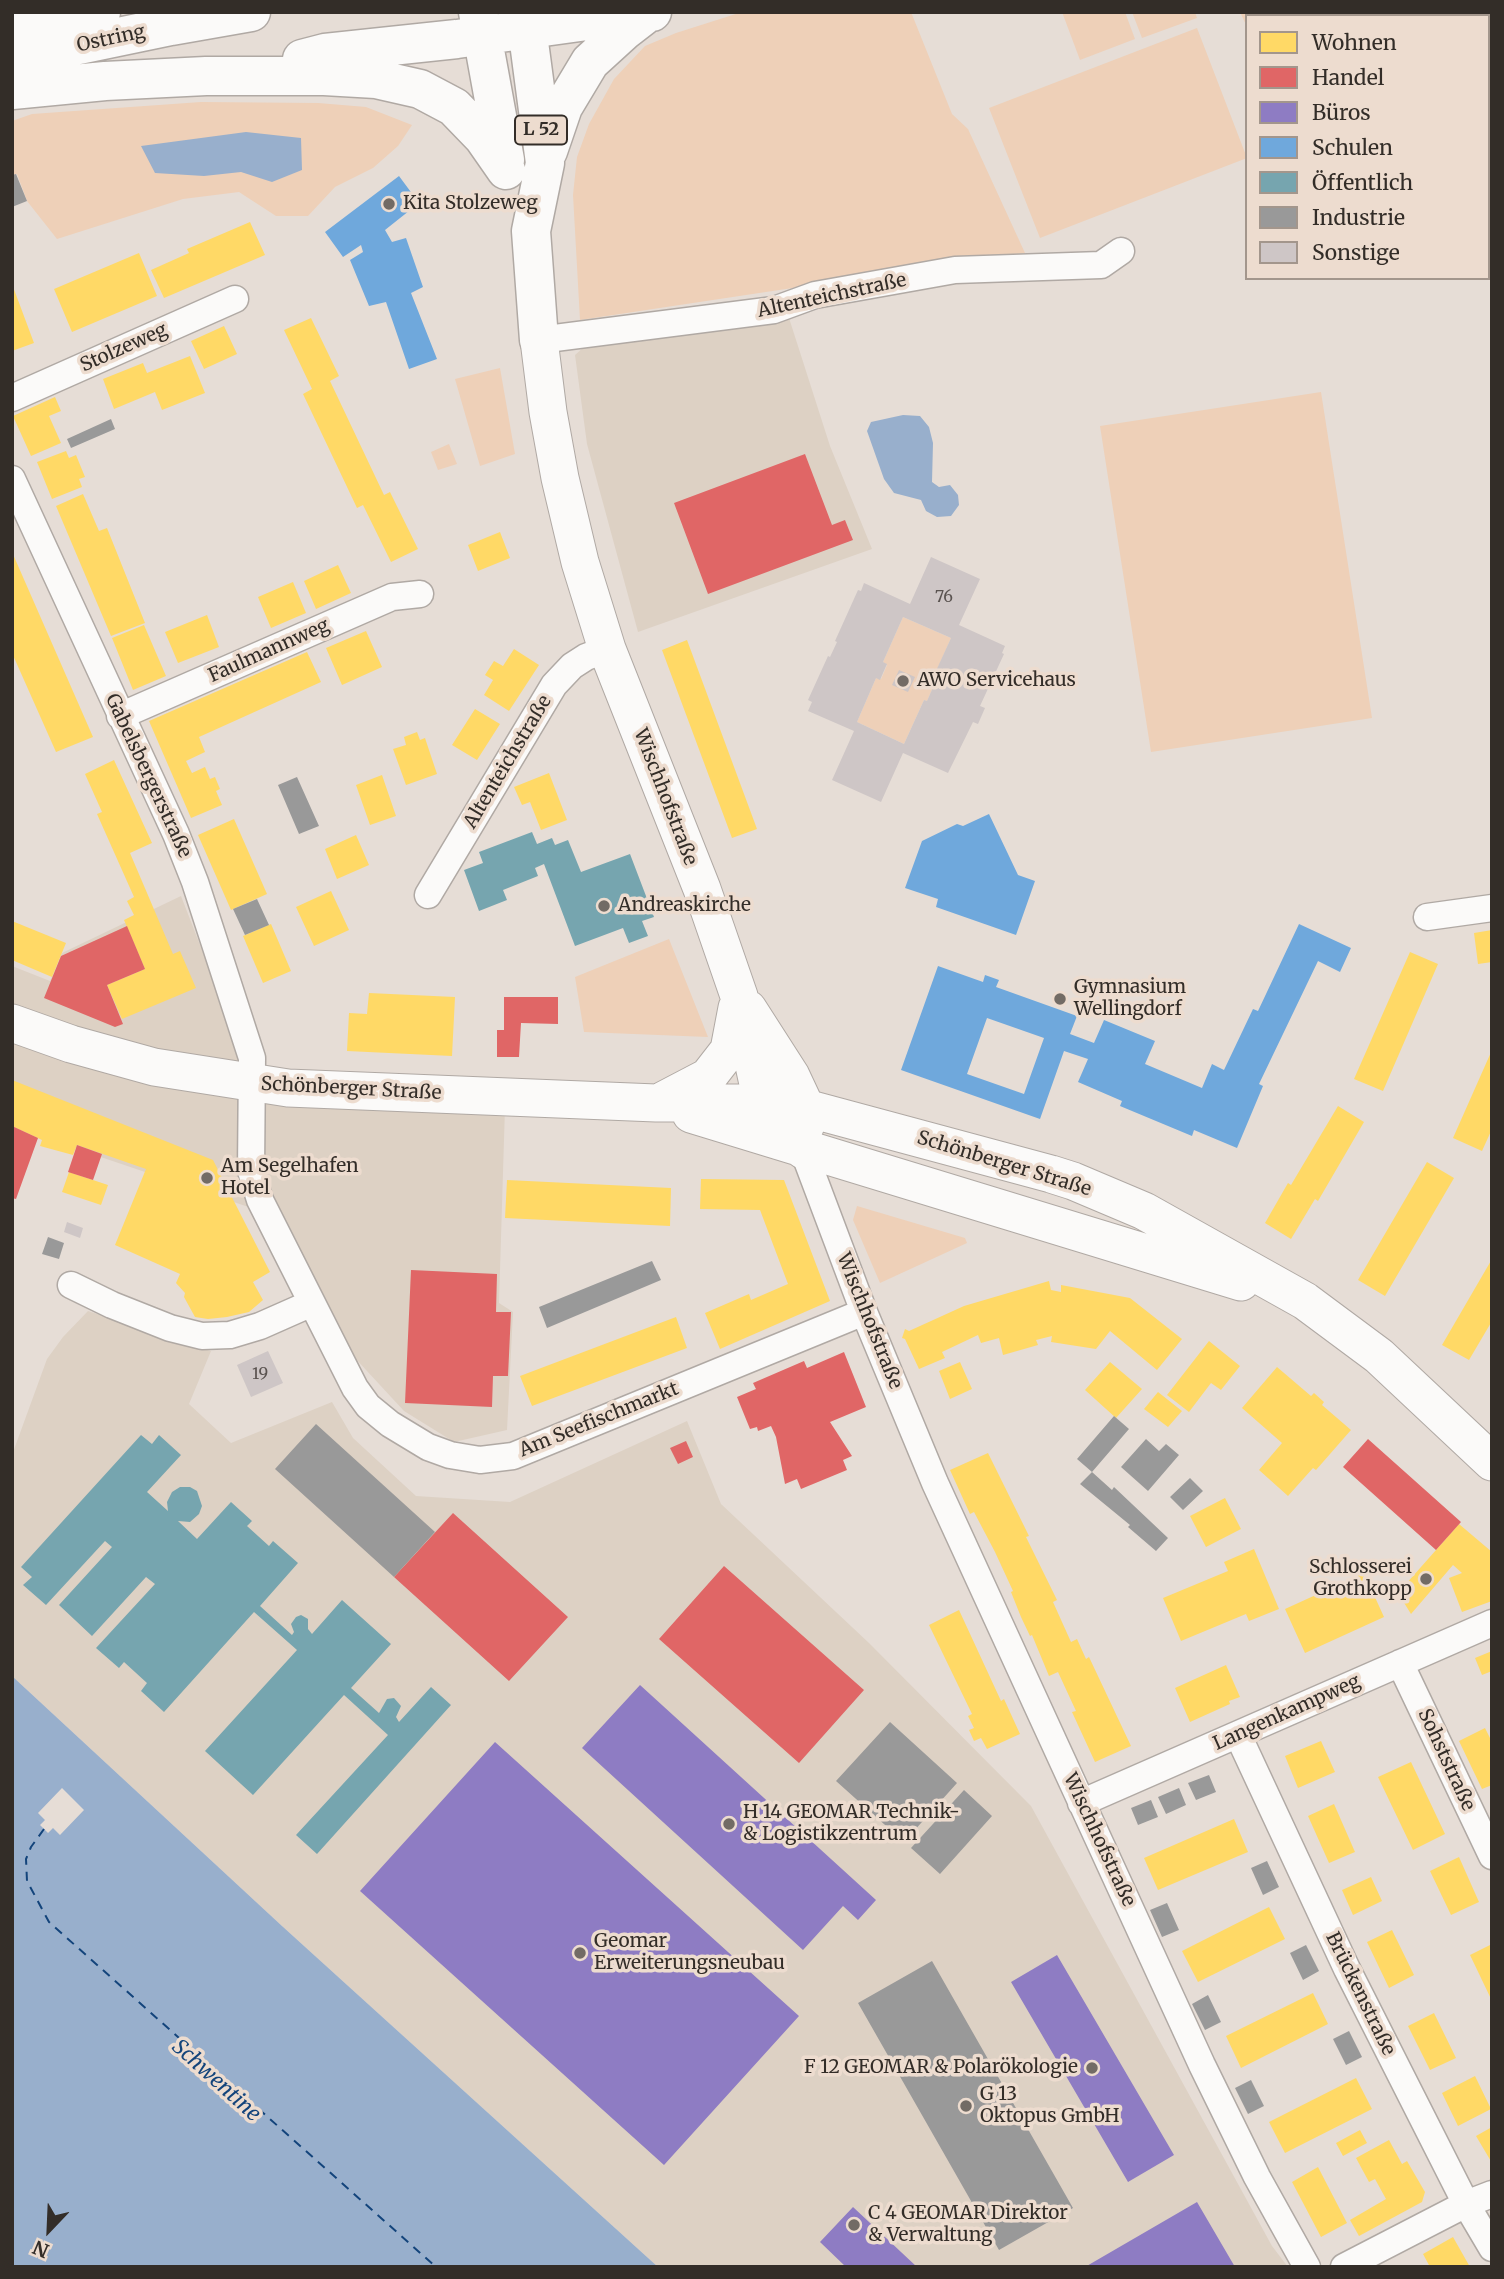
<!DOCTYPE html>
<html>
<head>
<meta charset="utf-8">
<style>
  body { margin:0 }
  #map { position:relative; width:1504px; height:2279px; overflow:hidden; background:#e6ddd6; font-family:Merriweather,serif }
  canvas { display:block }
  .frame { position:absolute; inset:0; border:14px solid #332d28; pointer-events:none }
  .legend { position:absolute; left:1245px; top:14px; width:245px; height:266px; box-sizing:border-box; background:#eddccf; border:2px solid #a3968c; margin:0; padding:9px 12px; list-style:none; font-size:21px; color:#332d28 }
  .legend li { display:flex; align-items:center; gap:14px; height:35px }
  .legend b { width:35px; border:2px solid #a3968c }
  .north { position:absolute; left:14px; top:2195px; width:70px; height:70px; -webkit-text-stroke:5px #eddccf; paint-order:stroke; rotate:203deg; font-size:19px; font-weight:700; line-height:28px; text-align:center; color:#332d28 }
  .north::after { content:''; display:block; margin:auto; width:24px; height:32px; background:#332d28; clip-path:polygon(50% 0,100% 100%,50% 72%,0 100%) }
</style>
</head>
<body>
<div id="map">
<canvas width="1504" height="2279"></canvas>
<div class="frame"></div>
<ul class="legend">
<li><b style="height:19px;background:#ffd966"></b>Wohnen</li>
<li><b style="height:19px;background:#e06666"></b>Handel</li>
<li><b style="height:19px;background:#8e7cc3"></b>Büros</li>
<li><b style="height:19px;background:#6fa8dc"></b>Schulen</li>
<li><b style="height:19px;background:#76a5af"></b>Öffentlich</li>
<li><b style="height:19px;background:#999"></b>Industrie</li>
<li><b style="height:19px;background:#cec6c6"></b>Sonstige</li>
</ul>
<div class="north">N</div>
</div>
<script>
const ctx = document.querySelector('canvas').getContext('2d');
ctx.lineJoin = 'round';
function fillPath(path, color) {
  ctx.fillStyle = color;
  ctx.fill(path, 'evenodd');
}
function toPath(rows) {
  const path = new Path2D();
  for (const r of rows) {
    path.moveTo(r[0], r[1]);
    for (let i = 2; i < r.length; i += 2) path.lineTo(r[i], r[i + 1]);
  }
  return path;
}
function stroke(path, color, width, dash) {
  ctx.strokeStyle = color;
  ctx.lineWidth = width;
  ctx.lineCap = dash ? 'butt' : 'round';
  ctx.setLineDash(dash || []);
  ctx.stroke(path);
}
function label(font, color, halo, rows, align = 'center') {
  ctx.font = font + ' Merriweather,serif';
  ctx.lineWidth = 7;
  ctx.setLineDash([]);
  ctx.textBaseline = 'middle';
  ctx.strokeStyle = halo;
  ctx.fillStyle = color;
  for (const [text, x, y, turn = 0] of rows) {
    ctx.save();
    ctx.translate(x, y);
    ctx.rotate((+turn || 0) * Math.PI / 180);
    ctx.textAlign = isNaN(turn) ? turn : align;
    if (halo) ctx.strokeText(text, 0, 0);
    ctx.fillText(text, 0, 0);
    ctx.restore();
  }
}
fillPath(toPath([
  [789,318,830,446,872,549,638,632,587,444,575,355,584,347],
  [181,896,259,1097,505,1107,499,1303,513,1312,507,1430,454,1442,404,1411,342,1344,281,1218,12,1127,12,966,50,981,62,953],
  [88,1311,211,1351,189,1404,231,1443,332,1402,353,1438,416,1496,510,1502,687,1421,721,1504,869,1643,1031,1806,1272,2246,1288,2267,658,2267,282,1926,12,1676,12,1455,47,1359,63,1337]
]), '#ddd1c4');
fillPath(toPath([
  [742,12,911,12,952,114,968,129,1025,253,580,320,573,195,577,157,589,124,614,79,645,46,676,33],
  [1062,12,1125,12,1135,39,1080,60],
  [1132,12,1195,12,1197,18,1142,38],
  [1240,12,1492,12,1492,101,1488,102,1488,16,1247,16,1247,27],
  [1197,28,1247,158,1040,238,989,108],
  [201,102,318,103,366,107,412,125,398,146,373,168,335,187,308,216,276,216,239,192,183,199,57,239,27,201,17,174,12,175,12,121,32,114],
  [500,368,515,454,480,466,455,379],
  [1321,392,1372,718,1151,752,1100,426],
  [449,444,457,464,438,470,431,452],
  [903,617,951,638,931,683,934,685,927,701,924,700,904,744,857,722,876,678,881,679,887,665,883,662],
  [669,939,708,1037,584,1032,575,977],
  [857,1206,965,1238,967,1243,880,1283,853,1220]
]), '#eed0b8');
fillPath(toPath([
  [246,132,301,138,302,170,272,182,241,172,204,176,155,173,141,146],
  [903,415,920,416,929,427,933,443,932,482,939,487,950,485,958,495,959,505,951,516,937,517,926,511,921,500,894,493,884,479,867,431,871,422],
  [12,1676,282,1926,658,2267,14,2267]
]), '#98afcc');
fillPath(toPath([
  [62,1788,84,1810,60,1835,53,1828,48,1833,40,1825,45,1820,38,1813]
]), '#e6ddd6');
fillPath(toPath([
  [250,222,265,255,164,298,151,270,189,253,187,249],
  [139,253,157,296,72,332,54,289],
  [12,284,34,343,12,351],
  [311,318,339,376,330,381,384,495,390,492,418,549,391,562,363,505,357,508,303,394,312,389,284,330],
  [224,326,237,354,204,369,191,341],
  [190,356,205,393,162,410,155,392,114,409,103,379,143,363,147,373],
  [55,397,61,411,49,416,61,443,31,456,13,416],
  [66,451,69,458,76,455,85,477,79,479,82,487,52,499,37,462],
  [83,494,99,531,107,528,145,623,111,636,56,506],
  [500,532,510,558,478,571,468,545],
  [12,552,93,737,56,752,12,653],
  [338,565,351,593,316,609,304,581],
  [293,582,306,613,271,628,258,597],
  [207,615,219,647,178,663,165,632],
  [144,625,166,676,133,690,112,638],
  [366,631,382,667,342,685,326,648],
  [687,640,757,829,732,838,662,650],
  [514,649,539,665,509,711,484,695,493,680,485,675,494,661,503,666],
  [307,652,321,682,199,737,205,752,186,761,192,773,205,767,210,779,215,777,220,789,216,791,222,805,191,818,149,721],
  [475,709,500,724,477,760,452,745],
  [417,732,420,740,425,738,437,774,406,785,393,749,406,745,404,737],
  [114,760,152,843,130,853,173,954,180,951,196,988,122,1019,107,985,145,969,124,920,134,915,127,901,134,897,97,814,102,812,85,774],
  [549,773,567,820,541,830,530,802,522,805,514,787],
  [382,775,396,816,370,825,356,785],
  [234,819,267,894,231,910,198,835],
  [356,835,369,865,337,879,325,849],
  [331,891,349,930,314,946,296,907],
  [12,921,66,943,52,977,12,960],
  [271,924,291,971,263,983,243,936],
  [1492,930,1492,962,1478,964,1474,933],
  [1410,952,1438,964,1383,1091,1354,1079],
  [369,993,455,997,452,1056,347,1051,349,1013,367,1014],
  [1492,1050,1492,1129,1482,1151,1453,1138],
  [12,1080,213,1160,270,1272,253,1282,263,1300,249,1312,227,1317,208,1319,195,1317,184,1297,185,1293,176,1283,180,1274,115,1245,146,1169,77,1145,73,1155,40,1146,42,1140,12,1126],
  [1338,1106,1364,1122,1318,1201,1315,1199,1291,1239,1265,1223,1288,1183,1291,1185],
  [1427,1162,1454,1178,1385,1296,1358,1280],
  [69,1172,108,1185,101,1205,62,1192],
  [701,1179,784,1180,830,1301,720,1349,705,1313,749,1294,751,1300,788,1284,760,1210,700,1209],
  [507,1180,671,1188,670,1226,505,1218],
  [1492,1259,1492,1321,1469,1360,1442,1345],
  [1049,1281,1051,1290,1061,1292,1061,1285,1130,1298,1182,1339,1157,1370,1110,1331,1096,1349,1051,1342,1052,1336,1036,1340,1038,1345,1003,1355,999,1338,981,1343,978,1335,942,1352,945,1358,919,1369,905,1339,902,1338,905,1329,909,1331,964,1306],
  [676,1317,687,1348,532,1406,520,1376],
  [1209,1341,1240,1366,1221,1390,1211,1383,1189,1412,1167,1395],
  [960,1362,972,1389,950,1399,939,1371],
  [1110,1362,1142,1389,1116,1418,1085,1390],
  [1277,1367,1311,1396,1314,1393,1324,1402,1322,1405,1351,1430,1316,1470,1313,1468,1288,1496,1259,1470,1282,1443,1242,1408],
  [1158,1392,1182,1411,1168,1427,1144,1409],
  [988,1453,1029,1536,1026,1537,1057,1600,1053,1602,1071,1642,1077,1639,1086,1659,1089,1657,1131,1746,1095,1762,1072,1712,1076,1711,1058,1672,1049,1676,1032,1635,1030,1636,1021,1617,1011,1592,1013,1591,995,1552,974,1512,970,1514,950,1470],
  [1225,1498,1241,1529,1206,1547,1190,1516],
  [1459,1524,1492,1552,1492,1601,1462,1612,1449,1578,1462,1573,1453,1565,1411,1614,1398,1593],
  [1254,1549,1279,1609,1249,1621,1246,1614,1181,1641,1163,1598,1228,1571,1224,1562],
  [1364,1573,1384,1617,1305,1653,1285,1609],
  [959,1610,1001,1701,1004,1699,1020,1734,987,1749,981,1738,974,1741,969,1730,974,1728,968,1716,972,1714,929,1625],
  [1492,1651,1492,1671,1482,1675,1475,1658],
  [1226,1665,1240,1697,1229,1701,1230,1704,1190,1722,1175,1688],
  [1485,1728,1492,1742,1492,1785,1482,1789,1459,1741],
  [1321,1741,1335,1772,1298,1788,1285,1756],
  [1411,1762,1445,1834,1413,1850,1378,1777],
  [1334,1804,1355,1852,1329,1863,1308,1816],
  [1234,1819,1248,1852,1158,1890,1144,1858],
  [1459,1857,1479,1902,1451,1915,1430,1871],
  [1371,1877,1382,1901,1353,1915,1342,1890],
  [1269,1907,1285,1939,1198,1982,1182,1951],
  [1392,1930,1414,1975,1389,1988,1367,1942],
  [1492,1944,1492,2001,1470,1955],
  [1313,1993,1328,2024,1241,2068,1226,2036],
  [1434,2013,1456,2058,1430,2070,1408,2026],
  [1475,2076,1491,2109,1458,2126,1442,2093],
  [1356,2078,1372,2109,1285,2153,1269,2122],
  [1492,2127,1492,2163,1476,2136],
  [1360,2130,1367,2143,1343,2156,1336,2143],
  [1389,2140,1402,2164,1407,2161,1425,2192,1422,2202,1359,2236,1350,2220,1386,2199,1375,2179,1369,2182,1356,2158],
  [1318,2167,1347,2223,1321,2237,1292,2182],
  [1453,2237,1470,2267,1430,2267,1423,2254]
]), '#ffd966');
fillPath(toPath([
  [805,454,832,525,845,520,853,540,708,594,674,503],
  [127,926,145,969,107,985,123,1024,115,1027,44,998,61,956],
  [504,997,558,997,558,1024,521,1023,519,1057,497,1057,497,1030,504,1030],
  [12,1126,38,1138,16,1199,12,1198],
  [77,1145,102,1154,93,1180,68,1172],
  [411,1270,497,1274,496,1312,511,1312,508,1376,493,1376,492,1407,405,1403],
  [844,1352,866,1407,830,1422,852,1456,843,1460,847,1470,801,1489,797,1479,785,1484,776,1437,771,1426,758,1431,757,1427,750,1429,737,1397,756,1389,753,1383,804,1361,807,1368],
  [1368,1439,1461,1522,1436,1550,1343,1467],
  [686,1441,693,1457,678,1464,670,1448],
  [453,1513,568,1617,509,1681,394,1577],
  [724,1566,864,1690,799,1763,659,1639]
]), '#e06666');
fillPath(toPath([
  [640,1685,876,1900,858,1920,843,1906,803,1950,582,1748],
  [495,1742,799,2016,664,2165,360,1891],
  [1057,1955,1174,2155,1128,2182,1011,1982],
  [1197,2202,1235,2267,1085,2267],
  [853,2207,917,2267,846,2267,820,2242]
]), '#8e7cc3');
fillPath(toPath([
  [399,176,419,203,385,230,392,242,406,238,423,287,411,293,437,359,409,369,386,302,369,306,350,260,363,252,361,245,343,257,325,232],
  [989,814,1018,875,1035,881,1016,935,936,907,938,899,905,888,922,841,957,824,963,826],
  [1299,924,1351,948,1340,972,1318,961,1259,1084,1263,1086,1237,1148,1194,1130,1192,1136,1120,1106,1122,1101,1078,1082,1088,1059,1064,1051,1040,1119,901,1070,938,966,983,982,985,975,999,980,996,987,1077,1016,1070,1034,1094,1043,1104,1020,1155,1041,1145,1064,1202,1088,1212,1064,1224,1070,1253,1009,1258,1011],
  [987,1018,1044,1038,1024,1094,967,1074]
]), '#6fa8dc');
fillPath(toPath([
  [1492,111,1492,204,1491,204,1488,195,1488,113],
  [1492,212,1492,254,1488,256,1488,213],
  [532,832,537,844,552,838,555,845,568,840,581,872,630,854,654,917,642,921,648,936,629,943,623,928,575,946,544,864,535,868,538,876,503,890,507,900,479,911,464,870,483,863,479,852],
  [141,1435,152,1444,159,1435,181,1455,147,1492,168,1511,167,1502,172,1492,180,1487,190,1487,197,1491,202,1506,199,1514,190,1522,178,1521,197,1539,231,1502,252,1521,247,1526,269,1546,273,1541,298,1563,260,1606,292,1635,294,1632,291,1624,296,1617,301,1615,308,1619,308,1629,312,1634,342,1600,391,1644,351,1688,379,1713,387,1699,394,1698,401,1706,396,1717,399,1722,431,1687,451,1705,317,1854,296,1835,388,1735,344,1695,253,1795,205,1751,297,1650,254,1612,164,1712,141,1691,147,1683,124,1662,119,1668,96,1648,155,1584,146,1577,92,1636,59,1605,112,1547,105,1541,46,1605,23,1585,32,1577,21,1567]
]), '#76a5af');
fillPath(toPath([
  [16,174,27,201,12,207,12,175],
  [111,419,115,429,71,448,67,439],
  [297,777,319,826,299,834,278,785],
  [257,899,269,925,245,935,233,909],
  [48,1237,64,1243,59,1259,42,1254],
  [652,1261,661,1280,547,1328,539,1307],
  [1114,1416,1129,1429,1092,1472,1077,1459],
  [316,1424,435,1532,394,1577,275,1469],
  [1146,1439,1159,1451,1166,1444,1179,1455,1148,1491,1121,1467],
  [1092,1472,1112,1490,1114,1487,1168,1538,1156,1551,1128,1527,1130,1525,1080,1484],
  [1190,1478,1203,1491,1183,1510,1170,1497],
  [890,1722,957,1783,904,1842,836,1781],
  [1209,1775,1216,1792,1196,1800,1188,1783],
  [1179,1788,1186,1805,1166,1814,1158,1797],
  [964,1790,992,1816,940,1874,911,1848],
  [1151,1800,1158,1817,1138,1825,1131,1808],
  [1267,1861,1279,1887,1263,1895,1251,1868],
  [1167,1903,1179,1930,1162,1937,1150,1910],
  [1306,1945,1319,1971,1303,1980,1290,1953],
  [932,1961,1073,2208,999,2250,858,2003],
  [1208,1995,1221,2022,1205,2030,1192,2004],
  [1349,2031,1362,2057,1346,2065,1333,2039],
  [1251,2080,1264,2106,1248,2114,1235,2088]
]), '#999');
stroke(toPath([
  [44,1829,31,1847,26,1859,27,1881,49,1922,436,2267]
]), '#13447b', 2, [9, 7]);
fillPath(toPath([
  [931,557,980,579,959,625,1005,646,1002,653,1004,654,980,706,985,708,978,724,973,722,948,773,903,753,881,802,832,780,854,731,808,711,812,702,808,700,828,656,830,657,837,642,835,641,858,590,861,591,864,583,910,604],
  [903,617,951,638,930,684,934,685,927,701,924,700,904,744,857,722,876,678,880,680,887,664,883,662],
  [899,670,915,677,908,692,892,685],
  [67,1222,83,1228,80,1238,64,1232],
  [268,1351,283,1383,251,1397,237,1365]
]), '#cec6c6');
const street = toPath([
  [539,340,774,310,815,295,955,270,1101,265,1121,251],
  [12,398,235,299],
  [12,479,176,834,195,882,252,1058,251,1171,260,1200,355,1388,368,1406,390,1424,428,1447,450,1455,480,1460,513,1456,864,1312],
  [120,716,392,597,420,594],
  [428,895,554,685,572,666,586,657,607,649],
  [1427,917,1492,908],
  [803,1150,864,1312,935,1483,1202,2065,1257,2177,1307,2267],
  [71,1285,112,1305,170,1328,202,1336,230,1335,260,1326,312,1303],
  [1400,1663,1492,1856],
  [1238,1735,1347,1969,1466,2204,1492,2248],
  [1081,1803,1492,1623],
  [1344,2267,1466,2204,1492,2194]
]);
const secondary = toPath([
  [539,340,548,412,560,478,580,562,607,649,702,889,739,996,757,1079,767,1106,803,1150],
  [748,1009,791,1076,806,1108,805,1127],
  [12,1023,71,1044,154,1067,288,1088,656,1103,745,1103,806,1108,1051,1174,1073,1181,1144,1211,1305,1301,1379,1356,1492,1462],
  [664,1100,708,1077,729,1050,737,1008],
  [691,1114,1241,1282]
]);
const highway = toPath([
  [478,12,505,160],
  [525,12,545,163,531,231,539,340],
  [12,30,101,12],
  [12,59,171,26,251,12],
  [302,59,325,53,457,39,652,12],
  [12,90,105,81,206,76,324,76,376,79,420,89,454,107,483,137,506,170],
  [548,151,563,107,590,62,624,31,646,14]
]);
stroke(street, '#b0a9a4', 29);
stroke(secondary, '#b0a9a4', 39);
stroke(highway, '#b0a9a4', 41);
stroke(street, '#fbfaf9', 26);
stroke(secondary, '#fbfaf9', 37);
stroke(highway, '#fbfaf9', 38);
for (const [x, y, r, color] of [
  [389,204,7,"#726b65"],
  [903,681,7,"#726b65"],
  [604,906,7,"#726b65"],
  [1060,999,7,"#726b65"],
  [207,1178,7,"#726b65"],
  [1426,1579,7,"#726b65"],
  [729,1824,7,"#726b65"],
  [580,1953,7,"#726b65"],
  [1092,2068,7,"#726b65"],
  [966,2106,7,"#726b65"],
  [854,2225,7,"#726b65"]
]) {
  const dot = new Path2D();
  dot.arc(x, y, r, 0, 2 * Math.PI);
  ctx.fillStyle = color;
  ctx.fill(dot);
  stroke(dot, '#eddccf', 2.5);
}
label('16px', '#5a5350', null, [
  ["76",944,597],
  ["19",260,1374]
]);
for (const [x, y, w] of [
  [541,130,52]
]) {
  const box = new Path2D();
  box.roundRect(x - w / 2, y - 14.5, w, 29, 5);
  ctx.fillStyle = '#eddccf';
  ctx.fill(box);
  stroke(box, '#332d28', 2);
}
label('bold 18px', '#332d28', null, [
  ["L 52",541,130]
]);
label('19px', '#332d28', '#eddccf', [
  ["Ostring",111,39,-12],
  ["Altenteichstraße",832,296,-12],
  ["Stolzeweg",124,348,-24],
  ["Faulmannweg",269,651,-24],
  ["Altenteichstraße",508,762,-59],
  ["Gabelsbergerstraße",148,776,65],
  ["Wischhofstraße",665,797,69],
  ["Schönberger Straße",351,1089,3],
  ["Schönberger Straße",1004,1164,17],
  ["Wischhofstraße",869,1321,68],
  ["Am Seefischmarkt",599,1420,-22],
  ["Langenkampweg",1287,1713,-24],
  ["Sohststraße",1446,1760,65],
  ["Wischhofstraße",1099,1840,65],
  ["Brückenstraße",1360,1994,64]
]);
label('19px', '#332d28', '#eddccf', [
  ["Kita Stolzeweg",403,204],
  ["AWO Servicehaus",917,681],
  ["Andreaskirche",618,906],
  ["Gymnasium",1074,988],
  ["Wellingdorf",1074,1010],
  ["Am Segelhafen",221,1167],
  ["Hotel",221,1189],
  ["Schlosserei",1412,1568,"right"],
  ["Grothkopp",1412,1590,"right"],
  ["H 14 GEOMAR Technik-",743,1813],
  ["& Logistikzentrum",743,1835],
  ["Geomar",594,1942],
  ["Erweiterungsneubau",594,1964],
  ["F 12 GEOMAR & Polarökologie",1078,2068,"right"],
  ["G 13",980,2095],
  ["Oktopus GmbH",980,2117],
  ["C 4 GEOMAR Direktor",868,2214],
  ["& Verwaltung",868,2236]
], 'left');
label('italic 21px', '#13447b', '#eddccf', [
  ["Schwentine",216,2081,42]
]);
</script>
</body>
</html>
